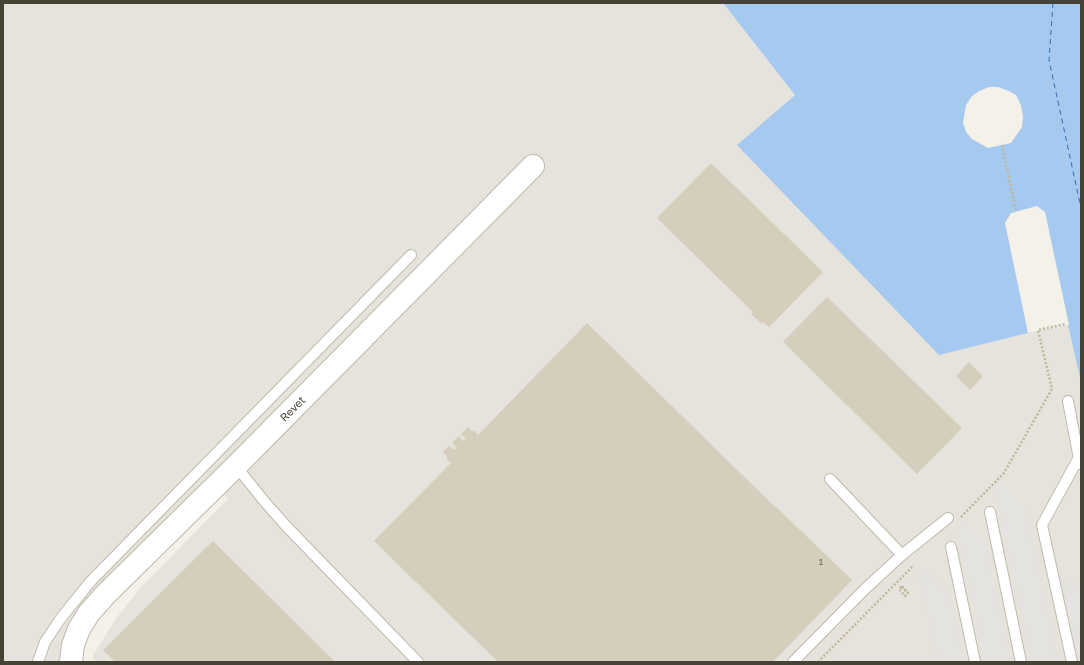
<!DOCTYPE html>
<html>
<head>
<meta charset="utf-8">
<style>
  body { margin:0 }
  #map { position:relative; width:1084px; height:665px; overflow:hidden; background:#f3f1e8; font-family:"Golos Text",sans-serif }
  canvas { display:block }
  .frame { position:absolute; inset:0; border:4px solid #474236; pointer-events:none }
</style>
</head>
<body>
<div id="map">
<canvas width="1084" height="665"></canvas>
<div class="frame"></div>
</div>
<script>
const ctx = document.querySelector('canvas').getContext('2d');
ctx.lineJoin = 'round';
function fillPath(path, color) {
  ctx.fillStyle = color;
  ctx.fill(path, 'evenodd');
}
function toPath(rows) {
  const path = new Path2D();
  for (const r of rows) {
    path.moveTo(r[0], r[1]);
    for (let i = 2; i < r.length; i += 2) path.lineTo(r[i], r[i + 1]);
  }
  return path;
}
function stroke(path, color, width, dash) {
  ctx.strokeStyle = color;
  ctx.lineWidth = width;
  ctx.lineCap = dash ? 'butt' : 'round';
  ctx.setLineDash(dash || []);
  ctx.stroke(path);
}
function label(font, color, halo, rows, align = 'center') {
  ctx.font = font + ' "Golos Text",sans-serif';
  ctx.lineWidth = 3;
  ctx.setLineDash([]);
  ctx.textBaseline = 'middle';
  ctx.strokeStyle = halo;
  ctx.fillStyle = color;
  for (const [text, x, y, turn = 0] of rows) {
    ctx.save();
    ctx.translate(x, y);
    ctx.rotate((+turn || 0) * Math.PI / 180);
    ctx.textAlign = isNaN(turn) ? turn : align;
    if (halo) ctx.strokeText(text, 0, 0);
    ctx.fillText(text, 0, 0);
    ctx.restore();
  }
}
fillPath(toPath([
  [3,3,723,3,795,95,737,145,1028,333,1069,325,1081,382,1081,662,94,662,93,655,118,616,141,587,228,499,210,482,61,662,3,662]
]), '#e6e2dc');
fillPath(toPath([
  [1000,482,1025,507,1059,662,1032,662,994,488],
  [962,521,987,546,1011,662,985,662,956,527],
  [922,568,950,595,964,662,945,662,935,652,918,572],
  [1067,578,1081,591,1081,662,1079,662,1062,582]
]), '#e5e3df');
fillPath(toPath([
  [723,3,1081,3,1081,382,1068,325,1028,333,939,355,737,145,795,95]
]), '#a5c9ef');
fillPath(toPath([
  [989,87,998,87,1009,91,1016,95,1021,105,1023,117,1022,127,1011,143,988,148,972,139,966,132,963,123,966,105,972,96,979,91],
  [1037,206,1045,212,1069,325,1028,333,1005,223,1011,213]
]), '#f3f1e8');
stroke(toPath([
  [1053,3,1049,60,1081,208]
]), '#316eb1', 1, [5, 4]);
fillPath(toPath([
  [711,163,823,272,769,327,763,322,762,324,751,314,753,312,657,218],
  [827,297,962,428,917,474,783,342],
  [587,323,776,508,776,507,852,580,773,662,498,662,374,541,451,463,446,458,447,457,443,452,449,446,454,450,457,448,452,443,459,436,463,441,466,438,461,434,468,427,472,432,474,430,478,435],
  [969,362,983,376,970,390,956,376],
  [213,541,334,661,333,662,115,662,103,650]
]), '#d5cebd');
const service = toPath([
  [1068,401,1080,464],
  [236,466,264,501,287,527,418,662],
  [830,479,902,555],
  [990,512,1021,662],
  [951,547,975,662],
  [38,662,45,642,61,618,90,582,411,255],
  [793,662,865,589,902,555,948,518],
  [1072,662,1042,525,1079,457]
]);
const tertiary = toPath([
  [71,662,73,645,79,629,89,613,106,594,236,466,533,166]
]);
stroke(service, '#bfbaaa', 12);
stroke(tertiary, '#bfbaaa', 24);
stroke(toPath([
  [1002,145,1016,211],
  [961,517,1004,473,1052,389,1038,330,1066,324],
  [902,586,908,593,905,596,899,589,902,586],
  [818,662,914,565]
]), '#c0b79c', 2.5, [2, 2]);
stroke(service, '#fff', 10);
stroke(tertiary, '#fff', 22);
stroke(toPath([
  [902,587,908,593]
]), '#c0b79c', 2.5, [2, 2]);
label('9px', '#6a6558', null, [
  ["1",821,562]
]);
label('11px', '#474236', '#fff', [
  ["Revet",293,409,-45]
]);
</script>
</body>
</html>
